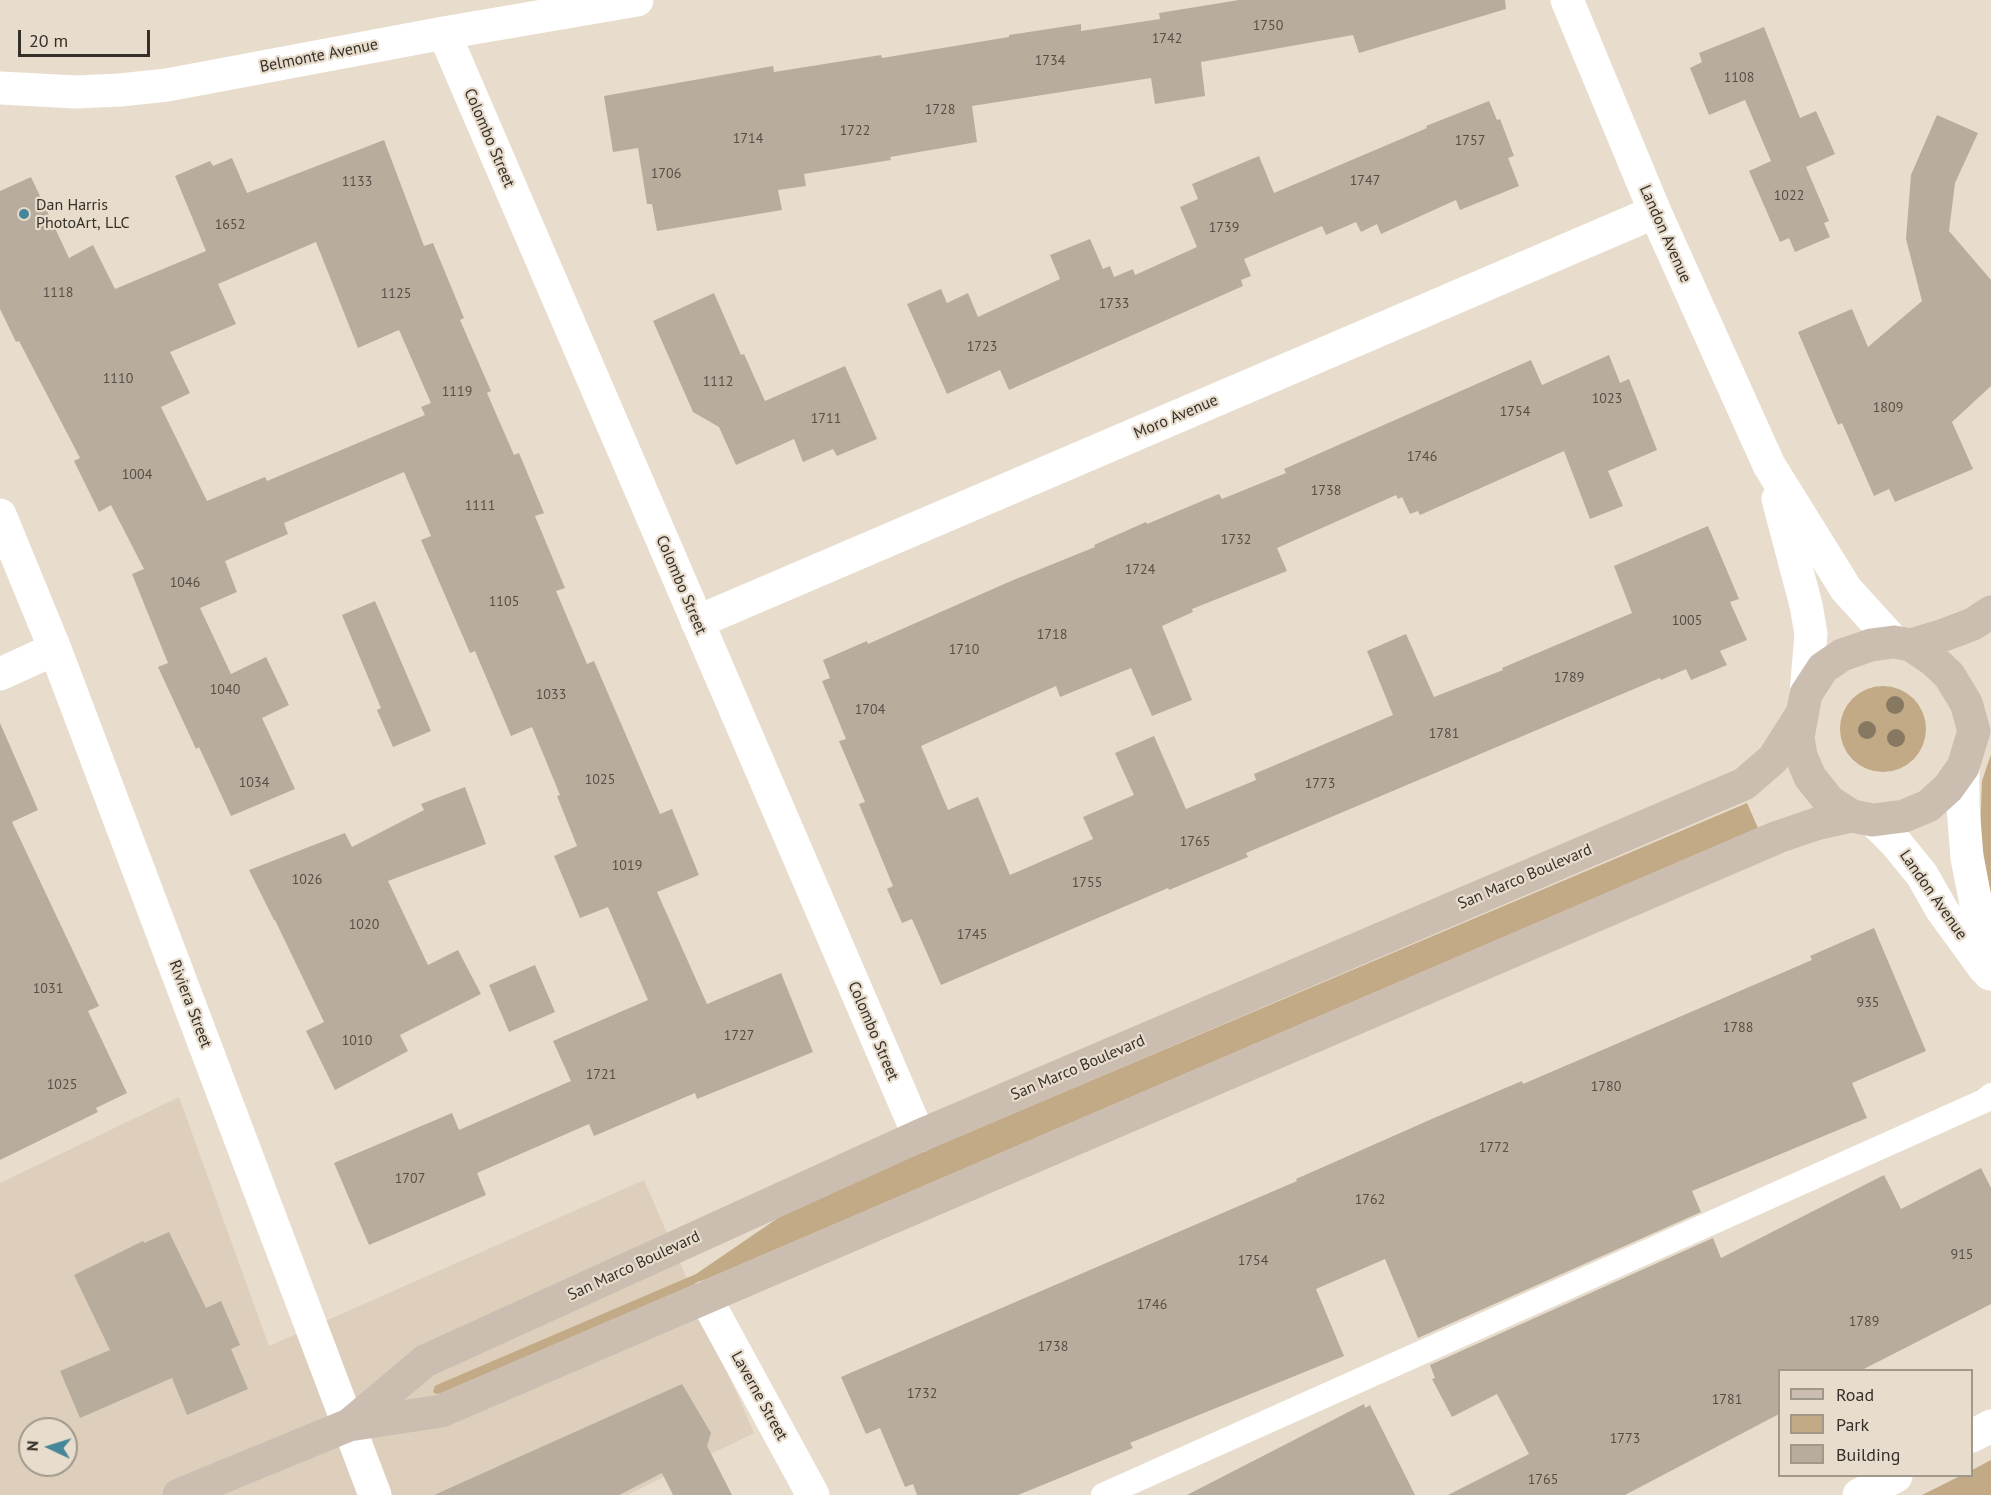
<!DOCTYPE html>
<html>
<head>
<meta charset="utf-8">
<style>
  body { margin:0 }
  #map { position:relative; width:1991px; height:1495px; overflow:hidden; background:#e8ddcc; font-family:"PT Sans",sans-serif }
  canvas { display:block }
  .legend { position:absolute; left:1778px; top:1369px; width:195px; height:108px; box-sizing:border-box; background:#e8ddcc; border:2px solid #a0988b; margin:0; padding:8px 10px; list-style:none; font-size:18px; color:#35302a }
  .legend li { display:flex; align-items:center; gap:12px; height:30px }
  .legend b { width:30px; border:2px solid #a0988b }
  .north { position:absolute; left:18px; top:1417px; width:60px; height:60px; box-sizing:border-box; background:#e8ddcc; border:2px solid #a0988b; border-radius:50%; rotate:274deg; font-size:16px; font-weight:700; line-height:24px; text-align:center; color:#35302a }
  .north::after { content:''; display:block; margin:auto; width:21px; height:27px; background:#458698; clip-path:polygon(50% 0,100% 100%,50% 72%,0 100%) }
  .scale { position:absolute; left:18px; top:30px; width:132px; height:27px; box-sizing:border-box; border:3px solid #35302a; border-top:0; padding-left:8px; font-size:18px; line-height:21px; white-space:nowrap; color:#35302a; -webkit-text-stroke:4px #e8ddcc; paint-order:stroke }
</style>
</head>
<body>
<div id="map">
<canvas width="1991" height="1495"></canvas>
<ul class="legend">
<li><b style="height:8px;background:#ccbdb1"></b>Road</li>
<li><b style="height:16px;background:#c3aa86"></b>Park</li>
<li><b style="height:16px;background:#b8ad9d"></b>Building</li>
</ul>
<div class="north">N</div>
<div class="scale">20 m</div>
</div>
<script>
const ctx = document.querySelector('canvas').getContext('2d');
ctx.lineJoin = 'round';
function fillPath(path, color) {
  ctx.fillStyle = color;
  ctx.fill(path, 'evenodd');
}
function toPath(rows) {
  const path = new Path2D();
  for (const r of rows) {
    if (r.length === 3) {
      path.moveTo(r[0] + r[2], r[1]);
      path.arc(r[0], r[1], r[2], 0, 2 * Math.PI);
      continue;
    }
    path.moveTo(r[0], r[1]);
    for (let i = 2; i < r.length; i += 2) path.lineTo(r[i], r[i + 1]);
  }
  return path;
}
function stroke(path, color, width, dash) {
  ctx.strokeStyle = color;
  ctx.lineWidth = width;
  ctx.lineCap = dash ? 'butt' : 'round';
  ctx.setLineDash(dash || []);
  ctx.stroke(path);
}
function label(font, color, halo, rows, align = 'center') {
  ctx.font = font + ' "PT Sans",sans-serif';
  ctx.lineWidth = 4.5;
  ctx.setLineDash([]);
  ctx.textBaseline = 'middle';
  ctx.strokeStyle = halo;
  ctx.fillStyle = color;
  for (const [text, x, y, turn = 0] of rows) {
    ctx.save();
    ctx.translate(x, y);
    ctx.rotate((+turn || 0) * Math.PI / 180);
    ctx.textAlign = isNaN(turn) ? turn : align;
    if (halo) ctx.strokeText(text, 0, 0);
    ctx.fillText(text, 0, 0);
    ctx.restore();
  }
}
fillPath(toPath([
  [179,1097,269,1346,644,1180,754,1433,627,1495,0,1495,0,1183],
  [30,1429,66,1429,66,1465,30,1465]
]), '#ddcfbc');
fillPath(toPath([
  [1883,729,43],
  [1991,754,1991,896,1980,834,1982,781],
  [1747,803,1758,828,441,1393,436,1394,433,1392,435,1386,439,1384,696,1274,797,1205],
  [1991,1460,1991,1495,1922,1495,1960,1476,1972,1476,1972,1470]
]), '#c3aa86');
fillPath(toPath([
  [1239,0,1505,0,1506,9,1359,53,1353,35,1201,62,1205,96,1155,104,1151,78,972,106,977,142,890,157,891,160,804,174,806,186,778,190,782,210,657,231,652,204,647,204,638,148,613,152,604,96,773,66,774,72,881,55,882,58,1009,37,1009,35,1081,24,1081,31,1160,19,1159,13],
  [1764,27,1800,118,1816,111,1835,154,1806,167,1829,221,1824,223,1830,237,1795,252,1789,238,1780,242,1749,171,1771,161,1745,100,1709,115,1690,68,1702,62,1699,53],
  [1489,101,1497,120,1500,119,1514,156,1508,158,1519,186,1460,210,1456,200,1381,234,1377,224,1361,232,1356,222,1326,235,1322,226,1244,259,1251,276,1241,280,1243,286,1009,390,1000,370,947,394,907,304,941,289,947,303,968,293,978,317,1060,279,1050,255,1090,239,1103,269,1110,266,1114,277,1133,269,1135,275,1197,247,1180,207,1198,199,1192,184,1259,156,1274,193,1427,128,1426,126],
  [1937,115,1978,133,1955,183,1949,231,1991,280,1991,386,1952,422,1973,469,1895,502,1889,489,1874,496,1842,423,1838,425,1798,332,1852,309,1868,347,1922,301,1906,239,1911,175],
  [384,140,424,246,433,243,464,318,460,320,491,391,487,393,514,455,519,453,544,513,535,516,565,588,556,591,587,664,594,661,660,814,672,809,699,875,657,892,707,1004,781,973,813,1052,697,1099,695,1093,594,1136,589,1124,477,1173,486,1195,369,1245,334,1163,452,1113,459,1130,571,1081,553,1041,648,1000,608,907,580,918,554,856,577,846,557,796,560,795,532,727,511,736,475,651,470,653,421,540,431,536,404,472,284,523,288,534,225,561,237,592,200,608,231,674,266,657,289,705,262,718,295,789,231,816,199,747,196,749,158,667,168,663,132,574,144,569,111,505,99,512,74,461,80,458,19,341,16,342,0,309,0,191,31,177,69,258,93,245,115,289,206,251,175,176,210,161,213,166,232,158,247,193],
  [316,242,358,348,399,330,431,403,421,407,425,415,267,481,265,477,207,501,161,407,190,393,170,352,236,324,218,284],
  [714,293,741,355,744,354,765,401,845,366,877,439,837,456,833,449,803,462,794,439,736,465,719,427,693,412,653,321],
  [1609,355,1620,383,1629,379,1657,450,1608,471,1623,506,1590,519,1564,451,1420,515,1418,511,1410,514,1402,497,1398,499,1396,495,1277,548,1287,571,1192,609,1193,612,1162,626,1192,700,1152,716,1131,668,1060,697,1056,686,921,746,948,810,978,797,1010,875,1093,839,1083,817,1134,795,1115,753,1154,736,1186,809,1256,780,1254,774,1393,715,1367,651,1406,634,1434,697,1503,670,1502,668,1632,613,1614,566,1708,526,1739,599,1730,602,1747,640,1720,651,1727,665,1691,680,1686,669,1661,680,1660,678,1246,853,1248,857,1169,890,1168,888,941,985,912,919,902,923,887,889,893,886,859,804,865,802,839,741,846,739,822,681,830,678,823,660,867,641,868,644,1011,581,1095,547,1094,545,1146,522,1147,524,1219,494,1222,499,1286,473,1284,469,1531,360,1542,385],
  [375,601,431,731,393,747,377,710,381,708,342,615],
  [0,723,38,810,12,822,99,1006,88,1011,127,1093,96,1108,98,1112,0,1160],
  [465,787,486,844,388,881,428,965,458,950,481,994,400,1035,408,1051,335,1090,306,1031,324,1022,275,920,274,920,249,870,345,833,352,847,424,810,421,804],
  [1874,928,1926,1051,1852,1083,1867,1118,1692,1191,1701,1212,1418,1338,1385,1259,1316,1289,1344,1356,1130,1443,1133,1448,1018,1495,917,1495,913,1484,905,1487,880,1428,866,1434,841,1377,1297,1181,1296,1179,1434,1118,1522,1081,1523,1084,1812,960,1810,956],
  [535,965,555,1012,509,1032,489,985],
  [1981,1168,1991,1188,1991,1304,1860,1371,1779,1371,1779,1414,1625,1495,1448,1495,1529,1454,1497,1394,1452,1417,1432,1379,1435,1378,1430,1365,1713,1238,1721,1258,1884,1175,1901,1209],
  [169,1232,206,1308,221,1301,240,1345,231,1349,248,1389,187,1415,172,1378,80,1418,60,1371,110,1350,74,1275,143,1241,144,1243],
  [682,1384,711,1433,707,1446,732,1495,673,1495,662,1473,619,1495,434,1495],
  [1364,1404,1365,1408,1370,1405,1415,1495,1187,1495]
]), '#b8ad9d');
stroke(toPath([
  [1103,1495,1984,1101,1991,1095]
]), '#fff', 24);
stroke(toPath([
  [1567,0,1655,212,1769,465,1846,589,1894,642],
  [444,33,919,1136],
  [0,88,76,92,120,90,167,85,444,33,637,0],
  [1778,499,1806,605,1811,634,1806,694],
  [0,515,55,649,375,1495],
  [697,622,1655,212],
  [0,674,55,649],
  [1963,767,1963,806,1967,858,1990,974],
  [1873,820,1896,843,1922,875,1942,910,1985,969],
  [705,1297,813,1495],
  [1972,1436,1991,1426],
  [1859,1495,1896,1476]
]), '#fff', 33);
stroke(toPath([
  [1894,642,1911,645,1933,660,1949,675,1966,703,1974,731,1963,767,1948,788,1928,806,1904,816,1873,820,1852,816,1829,801,1810,777,1801,756,1798,737,1806,694,1823,668,1842,655,1871,645,1894,642],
  [1911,645,1944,635,1973,624,1991,612],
  [349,1425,425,1361,919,1136,1744,784,1773,759,1801,715],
  [179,1495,349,1425,441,1411,1778,837,1816,824,1852,816]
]), '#ccbdb1', 33);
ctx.fillStyle = '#877961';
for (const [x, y] of [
  [1895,705],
  [1867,730],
  [1896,738]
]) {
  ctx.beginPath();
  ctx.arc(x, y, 9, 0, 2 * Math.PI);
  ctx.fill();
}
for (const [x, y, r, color] of [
  [24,214,6,"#458698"]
]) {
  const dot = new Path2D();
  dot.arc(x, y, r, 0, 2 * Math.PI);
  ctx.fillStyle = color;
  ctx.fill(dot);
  stroke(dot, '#e8ddcc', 2);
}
label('14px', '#564f47', null, [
  ["1750",1268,26],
  ["1742",1167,39],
  ["1734",1050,61],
  ["1108",1739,78],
  ["1728",940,110],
  ["1722",855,131],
  ["1714",748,139],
  ["1757",1470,141],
  ["1706",666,174],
  ["1747",1365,181],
  ["1133",357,182],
  ["1022",1789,196],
  ["1652",230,225],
  ["1739",1224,228],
  ["1118",58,293],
  ["1125",396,294],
  ["1733",1114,304],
  ["1723",982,347],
  ["1110",118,379],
  ["1112",718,382],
  ["1119",457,392],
  ["1023",1607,399],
  ["1809",1888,408],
  ["1754",1515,412],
  ["1711",826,419],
  ["1746",1422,457],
  ["1004",137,475],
  ["1738",1326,491],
  ["1111",480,506],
  ["1732",1236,540],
  ["1724",1140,570],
  ["1046",185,583],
  ["1105",504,602],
  ["1005",1687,621],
  ["1718",1052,635],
  ["1710",964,650],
  ["1789",1569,678],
  ["1040",225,690],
  ["1033",551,695],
  ["1704",870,710],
  ["1781",1444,734],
  ["1025",600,780],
  ["1034",254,783],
  ["1773",1320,784],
  ["1765",1195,842],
  ["1019",627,866],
  ["1026",307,880],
  ["1755",1087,883],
  ["1020",364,925],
  ["1745",972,935],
  ["1031",48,989],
  ["935",1868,1003],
  ["1788",1738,1028],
  ["1727",739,1036],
  ["1010",357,1041],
  ["1721",601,1075],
  ["1025",62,1085],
  ["1780",1606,1087],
  ["1772",1494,1148],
  ["1707",410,1179],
  ["1762",1370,1200],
  ["915",1962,1255],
  ["1754",1253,1261],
  ["1746",1152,1305],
  ["1789",1864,1322],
  ["1738",1053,1347],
  ["1732",922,1394],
  ["1781",1727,1400],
  ["1773",1625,1439],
  ["1765",1543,1480]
]);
label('16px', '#35302a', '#e8ddcc', [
  ["Belmonte Avenue",319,56,-11],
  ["Colombo Street",489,138,67],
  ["Landon Avenue",1665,234,66],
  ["Moro Avenue",1176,417,-23],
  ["Colombo Street",681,585,67],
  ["San Marco Boulevard",1525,877,-23],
  ["Landon Avenue",1933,895,55],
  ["Riviera Street",190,1004,69],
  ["Colombo Street",873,1031,67],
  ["San Marco Boulevard",1078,1068,-23],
  ["San Marco Boulevard",634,1266,-25],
  ["Laverne Street",759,1396,61]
]);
label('16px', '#35302a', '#e8ddcc', [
  ["Dan Harris",36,205],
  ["PhotoArt, LLC",36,223]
], 'left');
</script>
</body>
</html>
